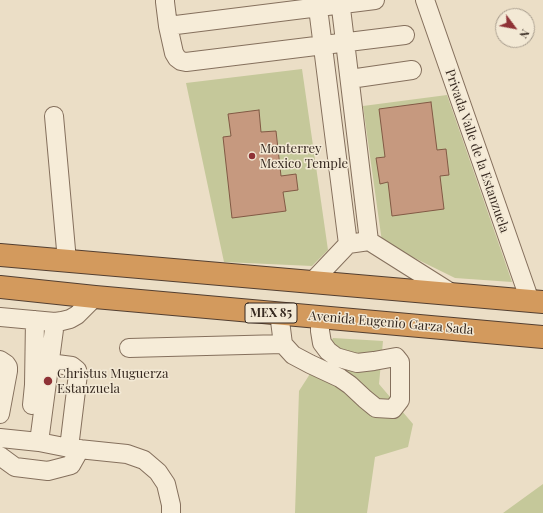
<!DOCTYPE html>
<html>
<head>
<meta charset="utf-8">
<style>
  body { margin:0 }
  #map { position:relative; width:543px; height:513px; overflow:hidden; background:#ebdec6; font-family:"Playfair Display",serif }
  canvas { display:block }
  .north { position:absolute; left:495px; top:8px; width:40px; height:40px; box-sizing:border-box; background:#f3e9d5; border:1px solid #a79c8d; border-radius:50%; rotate:122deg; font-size:11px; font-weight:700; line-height:16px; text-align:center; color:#362920 }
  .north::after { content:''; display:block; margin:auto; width:14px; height:18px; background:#8f3236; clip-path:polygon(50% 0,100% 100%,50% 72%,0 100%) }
</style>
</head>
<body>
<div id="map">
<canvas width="543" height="513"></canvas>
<div class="north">N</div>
</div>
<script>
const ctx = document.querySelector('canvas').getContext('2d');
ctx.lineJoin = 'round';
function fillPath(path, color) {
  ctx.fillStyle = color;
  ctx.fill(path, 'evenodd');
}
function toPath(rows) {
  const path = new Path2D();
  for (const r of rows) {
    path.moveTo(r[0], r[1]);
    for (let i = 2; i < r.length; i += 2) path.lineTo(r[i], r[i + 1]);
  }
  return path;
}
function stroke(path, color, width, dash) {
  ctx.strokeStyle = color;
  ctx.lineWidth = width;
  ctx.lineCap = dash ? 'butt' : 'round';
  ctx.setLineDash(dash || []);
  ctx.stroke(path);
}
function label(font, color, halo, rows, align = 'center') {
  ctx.font = font + ' "Playfair Display",serif';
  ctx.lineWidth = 3;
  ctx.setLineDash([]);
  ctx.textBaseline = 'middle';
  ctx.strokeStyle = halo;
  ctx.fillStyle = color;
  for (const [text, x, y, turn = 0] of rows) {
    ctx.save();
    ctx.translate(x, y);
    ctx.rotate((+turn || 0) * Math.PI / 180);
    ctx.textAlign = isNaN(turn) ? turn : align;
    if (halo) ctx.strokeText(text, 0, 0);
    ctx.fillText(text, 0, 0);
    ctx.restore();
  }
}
fillPath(toPath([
  [302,69,328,250,312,266,224,262,186,83],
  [447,95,512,282,455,278,382,242,363,106],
  [333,338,383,341,379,384,413,424,408,447,375,457,367,513,295,513,299,391],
  [543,484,543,513,503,513]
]), '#c5c89a');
const building = toPath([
  [431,102,437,150,446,149,449,175,440,176,444,209,392,216,388,182,380,184,376,158,385,157,379,109,431,102],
  [259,110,261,132,276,131,281,176,296,174,298,190,283,192,286,211,232,218,223,137,231,136,228,114,259,110]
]);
fillPath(building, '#c6997f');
stroke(building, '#825a45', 1);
const minor = toPath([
  [165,0,165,2,168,26,174,53,177,58,181,61,186,62,405,35],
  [317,0,348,244],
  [340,0,369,241],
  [425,0,530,301],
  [168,26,375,0],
  [350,79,412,70],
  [54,116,67,261],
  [312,282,348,244,369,241,453,294],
  [279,313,283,344,293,355,310,364,340,378,350,385,365,399,376,408,393,409,400,400,400,362,396,357,374,361,357,363,336,357,328,351,322,343,320,331,320,317],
  [0,317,55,322,62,321,70,319,77,315,95,297],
  [129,348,283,344],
  [0,360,6,364,8,367,8,371,0,414],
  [49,363,72,366,77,370,78,374,69,448],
  [32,405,34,385,35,320],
  [0,438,39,442,69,448,127,454,144,460,158,472,166,484,171,505,171,513],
  [39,442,55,322],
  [0,456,15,467,48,471,71,465,80,449]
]);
const highway = toPath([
  [0,255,543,302],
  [0,287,95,297,543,337]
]);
stroke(minor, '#85705d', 20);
stroke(highway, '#533f31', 24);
stroke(minor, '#f6ecd8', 18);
stroke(highway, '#d39a5d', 22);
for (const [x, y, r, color] of [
  [252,156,4,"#8f3236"],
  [48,381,5,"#8f3236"]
]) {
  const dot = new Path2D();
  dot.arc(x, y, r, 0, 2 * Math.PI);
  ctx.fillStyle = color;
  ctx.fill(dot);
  stroke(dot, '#f3e9d5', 1.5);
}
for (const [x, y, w] of [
  [271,313,52]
]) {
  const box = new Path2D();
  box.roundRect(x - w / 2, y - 10, w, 20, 3);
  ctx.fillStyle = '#f3e9d5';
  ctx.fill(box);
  stroke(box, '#362920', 1);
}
label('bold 12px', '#362920', null, [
  ["MEX 85",271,313]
]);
label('13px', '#362920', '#f3e9d5', [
  ["Monterrey",260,149],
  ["Mexico Temple",260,164],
  ["Christus Muguerza",57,374],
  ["Estanzuela",57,389]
], 'left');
label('13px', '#362920', '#f3e9d5', [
  ["Privada Valle de la Estanzuela",477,151,71],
  ["Avenida Eugenio Garza Sada",391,323,5]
]);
</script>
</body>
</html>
